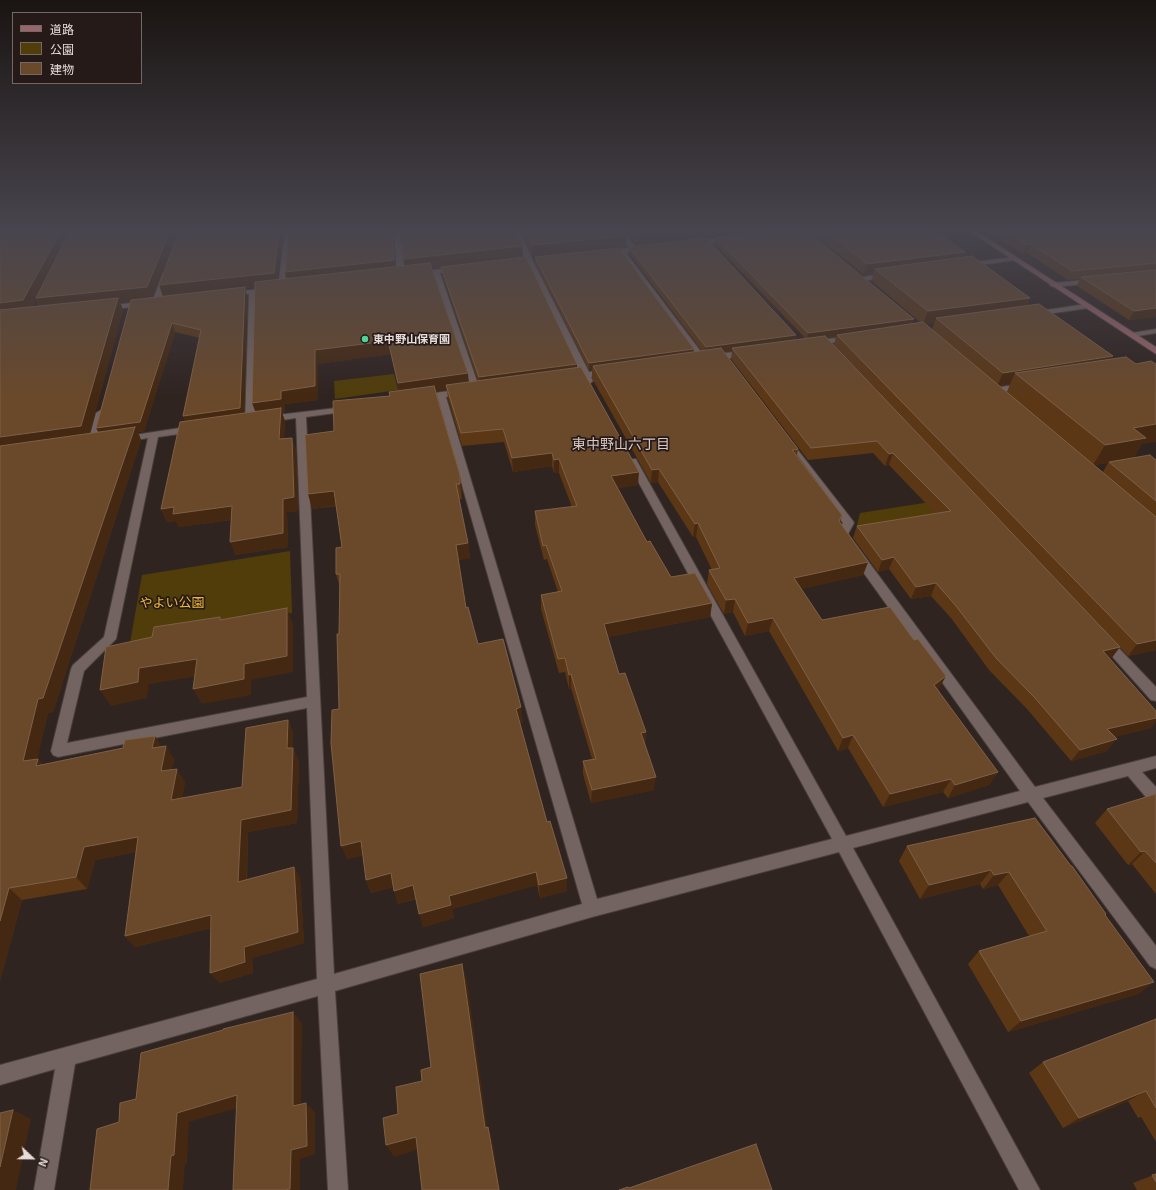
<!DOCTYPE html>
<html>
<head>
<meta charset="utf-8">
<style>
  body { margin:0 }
  #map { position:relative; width:1156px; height:1190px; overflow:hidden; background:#302421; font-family:"Exo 2","Noto Sans JP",sans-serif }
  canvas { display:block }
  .legend { position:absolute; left:12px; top:12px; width:130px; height:72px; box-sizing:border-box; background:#261a18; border:1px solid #736866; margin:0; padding:5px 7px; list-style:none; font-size:12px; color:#e6dddb }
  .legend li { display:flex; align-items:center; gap:8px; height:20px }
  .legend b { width:20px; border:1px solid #736866 }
  .north { position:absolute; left:12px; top:1138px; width:40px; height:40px; -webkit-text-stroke:3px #261a18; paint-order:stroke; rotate:112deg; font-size:11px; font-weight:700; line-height:16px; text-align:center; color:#e6dddb }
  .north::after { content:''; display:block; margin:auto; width:14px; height:18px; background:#e6dddb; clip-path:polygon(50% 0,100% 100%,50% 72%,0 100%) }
</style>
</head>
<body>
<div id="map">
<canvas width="1156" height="1190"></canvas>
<ul class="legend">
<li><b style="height:5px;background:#98656c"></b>道路</li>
<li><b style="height:11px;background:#513d0a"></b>公園</li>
<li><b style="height:11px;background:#6a492b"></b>建物</li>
</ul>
<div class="north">N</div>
</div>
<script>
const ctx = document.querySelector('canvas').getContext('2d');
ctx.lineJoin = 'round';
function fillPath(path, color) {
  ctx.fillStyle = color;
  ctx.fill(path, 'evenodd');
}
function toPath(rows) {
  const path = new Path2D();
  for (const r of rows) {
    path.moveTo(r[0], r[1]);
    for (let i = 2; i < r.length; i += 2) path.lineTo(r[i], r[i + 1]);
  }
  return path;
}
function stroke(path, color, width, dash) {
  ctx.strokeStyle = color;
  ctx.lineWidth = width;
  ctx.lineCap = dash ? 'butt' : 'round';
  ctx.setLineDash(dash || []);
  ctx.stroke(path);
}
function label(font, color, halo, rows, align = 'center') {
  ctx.font = font + ' "Exo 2","Noto Sans JP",sans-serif';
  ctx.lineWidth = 3.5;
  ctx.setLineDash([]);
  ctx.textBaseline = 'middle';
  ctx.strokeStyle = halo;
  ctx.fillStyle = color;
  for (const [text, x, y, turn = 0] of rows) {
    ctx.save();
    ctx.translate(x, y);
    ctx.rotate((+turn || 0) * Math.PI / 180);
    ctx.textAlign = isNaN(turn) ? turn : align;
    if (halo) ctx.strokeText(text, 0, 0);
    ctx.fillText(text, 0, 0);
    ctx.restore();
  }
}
fillPath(toPath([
  [394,374,398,390,335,399,334,381],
  [956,498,972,514,855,533,860,513],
  [290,551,292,613,130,643,142,575]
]), '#513d0a');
const street = toPath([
  [285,231,291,231,286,288,282,290,278,288,285,231],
  [394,231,400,231,405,275,401,277,397,275,394,231],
  [514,231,520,231,533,261,589,372,607,369,610,370,611,372,610,374,591,377,593,381,589,384,586,383,583,378,570,381,566,378,567,376,581,374,525,261,514,231],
  [618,231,624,231,635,247,645,246,648,248,645,250,626,253,705,357,706,359,705,361,699,361,619,253,606,255,603,253,606,251,629,248,618,231],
  [730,237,733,239,732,240,693,245,690,243,693,241,730,237],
  [1014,257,1016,258,1016,260,966,267,962,265,966,263,1014,257],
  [458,267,461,267,461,271,440,273,480,390,476,393,472,390,433,274,417,276,413,274,417,272,458,267],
  [163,273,169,273,170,275,160,302,156,304,153,304,152,302,163,273],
  [888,273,891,273,891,277,862,281,858,279,862,277,888,273],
  [1095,279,1098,279,1098,283,1053,287,1049,285,1053,283,1095,279],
  [271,288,274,288,274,292,257,294,255,421,250,424,245,421,249,294,230,296,226,294,230,292,271,288],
  [146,301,149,301,149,305,107,310,103,308,107,306,146,301],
  [1086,304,1090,306,1089,308,1033,316,1029,314,1033,312,1086,304],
  [1156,329,1156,333,1132,337,1128,335,1132,333,1156,329],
  [851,336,854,336,855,338,854,340,813,345,809,343,813,341,851,336],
  [748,350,752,353,751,355,711,361,707,358,711,355,748,350],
  [1024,383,1027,384,1028,386,1027,388,995,394,990,391,995,388,1024,383],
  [462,389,465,390,467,392,465,394,446,397,597,899,832,839,627,461,628,459,636,459,637,461,846,836,1020,791,838,537,836,534,843,523,784,444,782,442,784,440,790,440,853,521,854,523,848,534,1035,787,1156,756,1156,768,1142,772,1156,787,1156,805,1151,803,1128,776,1043,798,1156,946,1156,969,1150,966,1028,802,853,848,1040,1190,1019,1190,839,852,592,917,335,991,348,1190,328,1190,318,996,75,1064,54,1190,34,1190,55,1069,0,1085,0,1065,317,979,307,708,58,757,53,755,51,751,71,669,73,665,104,637,148,438,124,442,119,439,121,437,193,426,198,429,193,432,158,437,116,639,84,671,67,743,307,697,296,418,269,422,264,419,269,416,353,406,355,408,353,410,350,411,306,417,334,974,582,904,437,398,421,401,416,398,421,395,462,389],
  [101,410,106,413,98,443,93,446,90,445,88,443,96,413,101,410],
  [1106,637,1110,639,1156,687,1156,701,1151,700,1102,645,1100,642,1102,639,1106,637]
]);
const secondary = toPath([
  [969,231,976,231,1156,347,1156,354,969,231]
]);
stroke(street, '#493f3c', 2);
stroke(secondary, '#493f3c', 2);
fillPath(street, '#736461');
fillPath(secondary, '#98656c');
fillPath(toPath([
  [0,231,178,231,152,298,163,296,284,231,277,280,286,279,285,272,392,231,395,267,405,266,404,259,523,258,577,367,638,485,618,488,647,542,671,577,712,603,710,617,608,637,619,674,646,732,645,744,654,790,591,803,583,774,583,761,592,759,571,688,569,689,565,672,559,673,541,609,541,595,558,592,547,559,544,560,535,525,535,511,572,507,559,473,554,473,552,466,513,472,504,442,462,446,448,398,447,390,436,391,460,475,462,499,459,499,468,543,470,558,458,560,466,608,478,644,523,722,520,723,547,822,567,891,540,898,537,885,452,909,454,918,423,927,416,899,398,904,393,887,371,893,366,880,363,855,347,859,339,709,340,588,336,574,342,547,336,506,312,509,334,431,390,396,399,391,391,354,318,364,318,400,285,404,285,412,282,413,285,421,284,439,292,438,296,451,298,511,287,512,288,547,235,555,231,520,179,527,176,521,167,522,161,509,185,421,183,416,200,338,175,332,144,431,138,432,141,440,53,712,48,713,37,759,38,759,43,765,162,747,174,759,172,769,185,782,182,798,242,787,288,720,293,733,293,749,299,761,297,823,248,832,247,880,294,867,300,879,304,943,252,958,253,973,219,983,211,928,135,947,125,936,136,852,95,860,87,889,22,900,0,981],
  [497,260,441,267,442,274,478,381,469,382,432,268],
  [255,287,255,412,244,413,247,296,245,288],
  [36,299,39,306,32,307],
  [131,301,99,432,89,434,123,310,120,302],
  [522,231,624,231,626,247,532,256],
  [626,231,770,231,636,245],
  [811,231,936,231,965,252,963,257,1030,298,1027,306,1113,356,1111,359,1142,444,1134,457,1156,460,1156,650,1128,656,834,345,836,336,827,338,1111,659,1111,660,1151,728,1114,737,1107,751,1071,761,1028,710,989,670,951,618,931,596,911,599,889,569,878,572,853,538,857,526,936,514,889,465,885,466,873,453,808,460,731,359,732,351,724,352,798,449,797,455,842,515,840,523,868,562,863,575,801,589,822,620,939,689,938,691,998,772,989,785,948,798,943,792,883,807,848,748,838,751,769,631,745,636,733,612,724,614,707,584,709,570,712,570,696,537,693,537,658,482,651,483,592,378,592,370,589,370,535,263,535,257,694,349,694,352,702,351,629,253,629,247,795,340,805,338,715,244,716,238,912,324,921,323,872,281,873,274,864,275],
  [934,323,932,330,925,324],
  [1010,384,1007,392,999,386],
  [1108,463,1103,472,1094,465],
  [988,231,1156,231,1156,317,1155,317,1129,320,1077,286,1080,279,1068,280,1027,253,1023,254],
  [1156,794,1156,894,1132,864,1128,865,1095,823,1107,809],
  [1035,818,1154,982,1138,994,1008,1032,968,964,979,951,1029,936,998,885,983,889,980,884,920,899,899,861,907,846],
  [1156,1019,1156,1142,1141,1117,1138,1118,1128,1101,1063,1128,1029,1073,1043,1062],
  [1156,1174,1156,1190,1137,1190,1133,1183]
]), '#5b3716');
fillPath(toPath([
  [61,231,178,231,152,299,120,302,123,310,88,440,0,451,0,437,42,310,36,299,29,312,0,315,0,303],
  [279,231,284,231,277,285,245,288,247,296,244,418,187,425,183,416,245,288,163,297,159,285],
  [392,231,393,231,395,272,288,283,285,272],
  [669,231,770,231,636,245,636,234],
  [627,236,626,247,532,256,532,245],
  [1031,244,1027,253,1023,254,1026,245],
  [522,246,523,258,405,270,404,259],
  [965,252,961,263,875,269,873,274,864,275,867,264],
  [1030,298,1025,311,936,318,934,323,923,324,928,311],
  [1156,308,1156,315,1155,317,1129,320,1134,311],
  [914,319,911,326,837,335,836,336,807,340,808,333],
  [172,323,175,332,144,431,138,432,141,440,53,712,48,713,34,774,23,761,101,437,96,428],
  [796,335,795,342,732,348,732,351,705,354,706,347],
  [388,341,391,354,318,364,318,400,285,404,285,412,282,413,285,421,283,453,279,439,257,416,252,403,281,391,315,350],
  [694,349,693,356,593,366,592,370,589,370,589,363],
  [1113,356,1106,369,1015,373,1010,384,997,386,1003,373],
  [577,364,577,372,480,385,479,377],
  [468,373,469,387,446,385,447,390,400,396,398,383],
  [1156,424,1156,442,1142,444,1134,458,1109,462,1108,463,1093,465,1105,445,1133,428],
  [292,438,296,451,298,511,287,512,288,547,235,555,230,542,283,499],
  [552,453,552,466,513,472,512,458],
  [893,453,889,465,885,466,889,454],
  [559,459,559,473,554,473,554,460],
  [659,469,658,482,651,483,652,470],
  [639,472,638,485,610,490,611,476],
  [460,475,462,489,462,499,460,484],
  [334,491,338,505,312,509,308,494],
  [232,506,237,519,179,527,176,521,167,522,161,509,174,507],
  [698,523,696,537,693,537,695,524],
  [468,543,470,558,458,560,456,545],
  [894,557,889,569,878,572,882,560],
  [868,562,863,575,790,592,794,578],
  [936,583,931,596,911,599,916,587],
  [735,599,733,612,724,614,726,600],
  [712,603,710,617,603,638,604,624],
  [287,608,293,624,293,672,251,680,251,695,202,704,193,689,244,664],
  [773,618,769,631,745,636,748,623],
  [1156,640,1156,650,1128,656,1137,644],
  [1120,647,1111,659,1095,663,1103,651],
  [197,659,205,675,149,684,147,698,111,706,100,690,139,668],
  [571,674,571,688,569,689,569,675],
  [946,676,939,689,927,699,934,685],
  [521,707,523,722,517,723,516,709],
  [1156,718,1156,722,1151,728,1098,741,1107,729],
  [288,720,293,733,293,749,299,761,297,823,248,832,246,894,238,882,241,820,287,748],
  [646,732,645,745,641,733],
  [853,735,848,748,838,751,843,738],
  [155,736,163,749,152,748],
  [1117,739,1107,751,1071,761,1080,750],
  [166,746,174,759,170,784,161,771],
  [38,759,49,772,36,766],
  [177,769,185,782,180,813,171,800],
  [998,772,989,785,948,798,955,785],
  [656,777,654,790,591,803,592,790],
  [951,779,943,792,883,807,890,794],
  [138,837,147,850,95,860,87,889,76,877,84,847],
  [361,841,366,855,347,859,341,846],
  [1145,851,1132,864,1128,865,1141,852],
  [294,867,300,879,304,943,252,958,253,973,219,983,210,973,244,947],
  [991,870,980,884,920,899,929,885],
  [536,872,537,885,452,909,454,918,423,927,419,914,449,896],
  [1009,872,998,885,983,889,994,875],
  [391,873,396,886,371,893,366,880],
  [567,878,567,891,540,898,539,885],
  [413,885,417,898,398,904,394,891],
  [9,888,22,900,0,981,0,921],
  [211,915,219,926,135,947,125,936],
  [462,964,467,980,489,1140,485,1128],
  [1154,982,1138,994,1008,1032,1021,1021],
  [293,1012,302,1023,301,1116,293,1106],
  [1146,1091,1128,1101,1063,1128,1079,1118],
  [237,1095,247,1105,189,1122,187,1163,185,1164,183,1190,168,1190,171,1156,177,1113],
  [306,1103,315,1112,315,1154,300,1159,300,1190,285,1190,291,1150],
  [13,1110,31,1119,16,1190,0,1190,0,1167],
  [488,1127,492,1139,500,1190,499,1190],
  [416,1137,422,1148,394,1157,386,1145]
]), '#442811');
const building = toPath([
  [0,231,61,231,23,300,0,303,0,231],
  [70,231,170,231,147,287,36,298,70,231],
  [179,231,279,231,274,273,159,285,179,231],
  [289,231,392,231,394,260,285,272,289,231],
  [401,231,516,231,522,246,404,259,401,231],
  [526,231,624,231,627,236,532,245,526,231],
  [634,231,669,231,636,234,634,231],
  [772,231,807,231,914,319,808,333,716,238,772,231],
  [826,231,936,231,965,252,867,264,826,231],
  [1005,231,1156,231,1156,263,1072,271,1031,244,1026,245,1005,231],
  [706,238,796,335,706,347,629,247,706,238],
  [619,248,694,349,589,363,535,257,619,248],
  [972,256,1030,298,928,311,875,269,972,256],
  [526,257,577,364,479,377,441,267,526,257],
  [430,263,468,373,398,383,388,341,315,350,315,386,281,391,281,399,252,403,255,282,430,263],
  [1156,270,1156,308,1134,311,1081,277,1156,270],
  [245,287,240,408,183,416,201,330,172,323,140,422,96,428,131,300,245,287],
  [118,298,81,426,0,437,0,310,118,298],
  [1039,304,1113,356,1003,373,936,318,1039,304],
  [923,322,1156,517,1156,640,1137,644,837,335,923,322],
  [825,336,1120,647,1103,651,1156,711,1156,718,1107,729,1117,739,1080,750,1035,698,996,658,956,606,936,583,916,587,894,557,882,560,857,526,951,511,893,453,889,454,877,441,811,448,732,348,825,336],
  [721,348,798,449,792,450,842,515,839,521,868,562,794,578,822,620,890,607,914,640,918,639,946,676,934,685,998,772,955,785,951,779,890,794,853,735,843,738,773,618,748,623,735,599,726,600,709,570,720,568,698,523,695,524,659,469,652,470,593,366,721,348],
  [1126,357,1136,364,1151,361,1156,364,1156,424,1133,428,1146,438,1105,445,1015,373,1126,357],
  [581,367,639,472,611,476,647,542,650,541,671,577,695,573,712,603,604,624,619,674,625,673,646,732,641,733,656,777,592,790,583,761,596,759,571,674,569,675,565,658,558,659,541,595,562,591,546,545,543,546,535,511,577,506,559,459,554,460,552,453,512,458,503,429,461,433,446,385,581,367],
  [434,386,460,475,460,484,456,484,468,543,456,545,466,608,468,607,478,644,503,639,521,707,516,709,547,822,550,821,567,878,539,885,536,872,449,896,451,905,419,914,413,885,394,891,391,873,366,880,361,841,341,846,331,743,332,710,339,709,337,634,339,634,340,574,336,574,336,548,342,547,334,491,308,494,305,435,334,431,333,401,390,396,389,392,434,386],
  [281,408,279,439,292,438,294,497,283,499,283,533,230,542,232,506,173,514,174,507,161,509,180,422,281,408],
  [135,427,43,698,38,699,23,761,38,759,36,766,123,748,125,740,155,736,152,748,166,746,161,771,177,769,171,800,242,787,246,728,288,720,287,748,293,748,291,810,241,820,238,882,294,867,298,932,244,947,245,962,210,973,211,915,125,936,138,837,84,847,76,877,9,888,0,921,0,446,135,427],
  [1150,455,1156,460,1156,501,1109,462,1150,455],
  [287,608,287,656,244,664,244,679,193,689,197,659,139,668,138,682,100,690,106,647,152,637,154,627,220,617,220,620,287,608],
  [1156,794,1156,863,1145,851,1141,852,1107,809,1156,794],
  [1035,818,1071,866,1072,866,1106,914,1105,915,1154,982,1021,1021,979,951,1047,931,1009,872,994,875,991,870,929,885,907,846,1035,818],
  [462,964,485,1128,488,1127,499,1190,422,1190,416,1137,386,1145,383,1118,398,1114,396,1087,422,1081,421,1070,431,1067,420,974,462,964],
  [293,1012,293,1106,306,1103,307,1146,291,1150,290,1189,285,1190,233,1190,237,1095,177,1113,174,1155,171,1156,168,1190,90,1190,97,1129,119,1122,120,1103,136,1099,141,1053,223,1030,223,1029,293,1012],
  [1156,1019,1156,1108,1146,1091,1079,1118,1043,1062,1156,1019],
  [13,1110,0,1167,0,1113,13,1110],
  [756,1144,772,1190,619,1190,628,1187,629,1188,756,1144],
  [1156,1174,1156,1182,1152,1175,1156,1174]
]);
fillPath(building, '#6a492b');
stroke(building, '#7e6047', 1);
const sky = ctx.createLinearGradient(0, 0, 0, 397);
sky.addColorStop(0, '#1a1412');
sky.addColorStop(0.58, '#48454e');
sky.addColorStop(1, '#48454e00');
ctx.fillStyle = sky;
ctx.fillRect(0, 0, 1156, 397);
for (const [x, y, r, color] of [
  [365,339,4,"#4ed39a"]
]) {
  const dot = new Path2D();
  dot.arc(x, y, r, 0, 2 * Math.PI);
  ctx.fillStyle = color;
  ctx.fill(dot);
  stroke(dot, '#261a18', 1.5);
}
label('bold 11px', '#e6dddb', '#261a18', [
  ["東中野山保育園",373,339]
], 'left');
label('13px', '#efb936', '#261a18', [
  ["やよい公園",172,603]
]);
label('14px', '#d8c7c3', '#261a18', [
  ["東中野山六丁目",621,444]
]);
</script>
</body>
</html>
